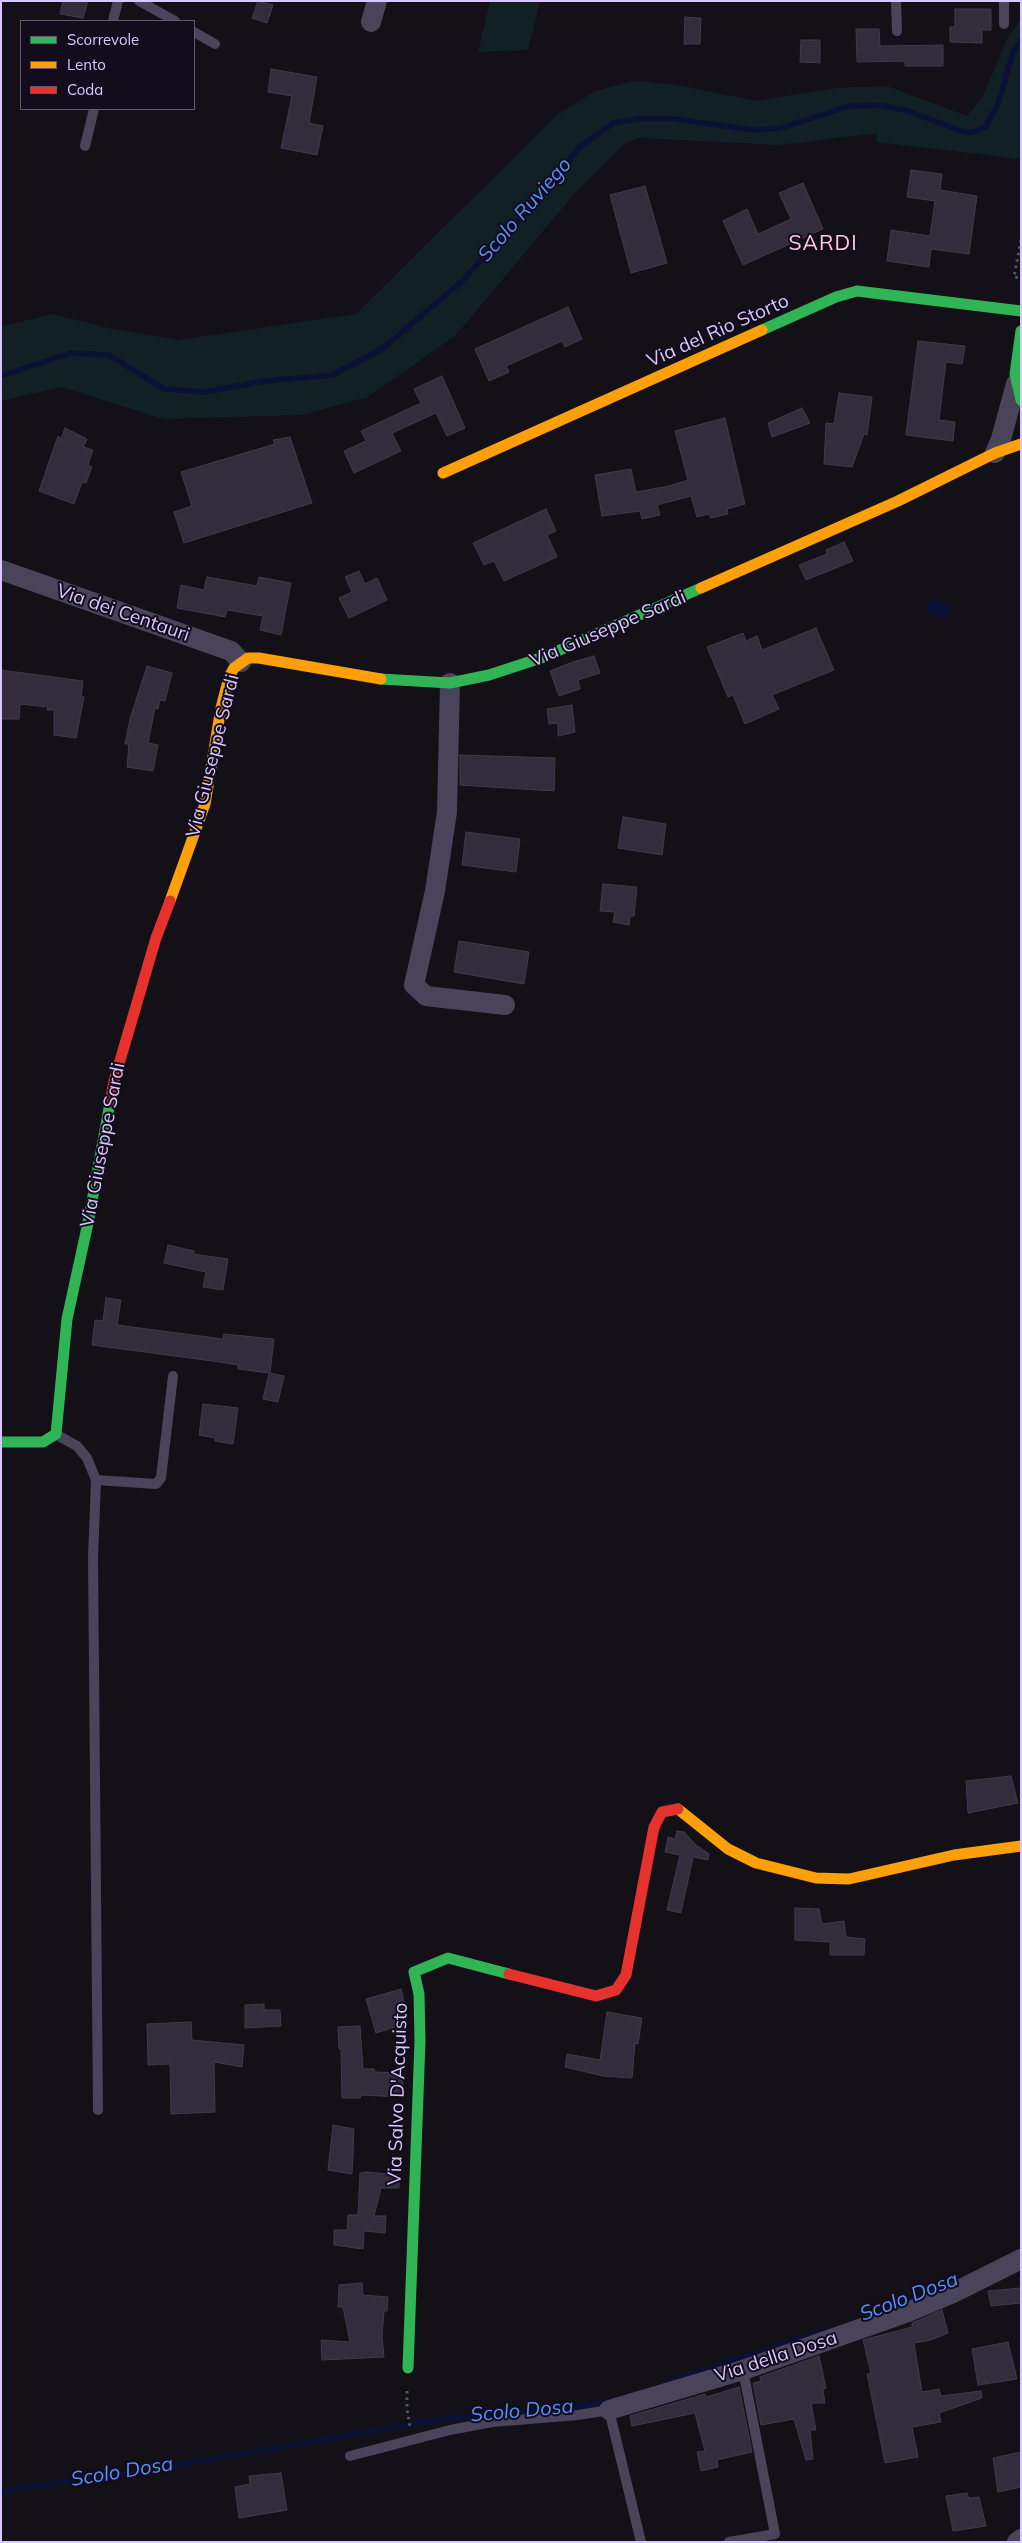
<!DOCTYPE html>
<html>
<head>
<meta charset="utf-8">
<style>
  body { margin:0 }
  #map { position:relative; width:1022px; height:2543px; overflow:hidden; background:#131018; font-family:Mulish,sans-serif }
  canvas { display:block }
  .frame { position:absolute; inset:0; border:2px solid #d9c8fe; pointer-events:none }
  .legend { position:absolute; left:20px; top:20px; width:175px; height:90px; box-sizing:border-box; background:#120c1c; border:1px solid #625776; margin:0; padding:6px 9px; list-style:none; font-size:15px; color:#d9c8fe }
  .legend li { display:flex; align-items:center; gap:10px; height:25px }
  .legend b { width:25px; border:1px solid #625776 }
</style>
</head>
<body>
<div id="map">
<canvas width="1022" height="2543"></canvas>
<div class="frame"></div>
<ul class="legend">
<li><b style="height:6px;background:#30b455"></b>Scorrevole</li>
<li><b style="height:6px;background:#ff9f0a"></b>Lento</li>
<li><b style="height:6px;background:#e5322d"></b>Coda</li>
</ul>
</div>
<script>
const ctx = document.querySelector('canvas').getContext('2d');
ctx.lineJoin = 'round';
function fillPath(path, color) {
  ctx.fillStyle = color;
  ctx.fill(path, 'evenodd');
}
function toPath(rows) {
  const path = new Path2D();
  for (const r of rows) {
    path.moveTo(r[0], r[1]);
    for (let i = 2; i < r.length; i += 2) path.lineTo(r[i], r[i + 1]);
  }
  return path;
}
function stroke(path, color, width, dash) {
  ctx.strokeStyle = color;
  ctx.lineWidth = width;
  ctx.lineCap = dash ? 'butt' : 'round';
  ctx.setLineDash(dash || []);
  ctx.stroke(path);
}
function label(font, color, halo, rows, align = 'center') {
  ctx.font = font + ' Mulish,sans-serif';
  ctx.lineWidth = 4;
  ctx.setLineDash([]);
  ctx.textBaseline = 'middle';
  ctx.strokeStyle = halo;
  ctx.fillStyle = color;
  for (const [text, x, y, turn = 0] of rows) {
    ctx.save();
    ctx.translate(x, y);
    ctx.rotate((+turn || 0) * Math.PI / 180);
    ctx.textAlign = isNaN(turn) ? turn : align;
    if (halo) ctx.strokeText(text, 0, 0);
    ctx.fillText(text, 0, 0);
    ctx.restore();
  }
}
fillPath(toPath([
  [490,1,540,1,528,50,478,52],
  [1021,19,1021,159,876,142,877,133,780,145,639,138,625,143,575,193,456,335,368,397,302,415,164,419,61,387,1,401,1,327,52,314,113,329,178,340,356,314,556,116,595,91,634,81,678,85,756,101,836,88,887,86,967,116,983,96,1007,39]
]), '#102024');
fillPath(toPath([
  [931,598,952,607,946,620,925,611]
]), '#0a1134');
stroke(toPath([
  [1,376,71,353,109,355,164,389,204,392,265,381,332,375,382,349,460,283,537,200,579,148,613,123,638,119,675,119,752,130,781,128,849,106,880,105,908,111,967,133,977,131,986,126,998,104,1013,52,1021,41],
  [933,2291,957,2280],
  [868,2316,920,2296],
  [668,2382,826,2330],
  [1,2491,152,2469,451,2418,586,2406,610,2401]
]), '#0a1134', 5.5);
const building = toPath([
  [63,1,88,1,83,18,60,14,63,1],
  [258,1,273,5,267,23,252,18,258,1],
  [955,9,991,9,991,30,982,30,982,43,950,42,950,27,955,27,955,9],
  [685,17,701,18,700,44,684,44,685,17],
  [856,29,879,29,880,46,943,45,943,66,905,66,905,61,857,62,856,29],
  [801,40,820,40,820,63,800,62,801,40],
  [271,69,317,77,309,123,323,126,317,155,281,148,292,96,268,92,271,69],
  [911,170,942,174,940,190,977,196,969,254,931,249,929,267,887,261,891,230,930,236,935,201,907,197,911,170],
  [803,183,823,229,743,265,723,221,747,209,758,234,791,219,779,193,803,183],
  [645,186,667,263,631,273,610,195,645,186],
  [568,307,582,339,565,347,562,341,506,366,509,372,489,381,475,349,568,307],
  [918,341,965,346,962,364,946,362,939,420,955,422,953,441,906,435,918,341],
  [442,376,465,428,447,436,436,413,392,433,401,451,354,473,344,451,366,441,361,431,421,403,414,389,442,376],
  [839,393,872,397,867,435,864,434,852,467,824,464,826,423,834,424,839,393],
  [802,408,810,423,772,437,768,423,802,408],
  [725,418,745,504,727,509,728,514,711,518,709,514,697,517,691,496,657,505,660,515,642,519,640,511,602,516,595,475,631,469,636,492,669,486,688,480,675,431,725,418],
  [65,428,87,439,83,447,93,450,88,465,92,467,86,483,82,482,74,504,39,491,58,436,61,439,65,428],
  [290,437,312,503,184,543,174,512,192,506,181,472,275,444,273,440,290,437],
  [546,509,556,531,547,535,557,557,504,581,494,561,484,565,473,543,546,509],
  [844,542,853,561,806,580,799,565,827,554,826,550,844,542],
  [359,571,365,584,377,578,387,600,349,618,339,598,352,592,345,577,359,571],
  [207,577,257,586,259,577,291,583,281,635,260,630,263,616,227,610,225,617,177,608,181,585,204,590,207,577],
  [816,628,834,670,772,695,779,709,745,724,733,695,728,697,707,647,743,633,746,641,757,636,762,650,816,628],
  [594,656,600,673,578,680,580,689,559,696,550,671,570,663,594,656],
  [147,666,172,673,165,701,160,700,158,709,155,708,148,743,158,745,153,771,127,767,129,744,125,744,130,719,147,666],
  [1,670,83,681,81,697,84,697,76,738,54,735,54,710,47,710,48,707,20,704,19,719,1,719,1,670],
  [572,705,575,732,558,736,558,723,549,724,547,709,572,705],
  [460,755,555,758,554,791,460,785,460,755],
  [623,817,666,824,662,855,618,848,623,817],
  [466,832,520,839,516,872,462,865,466,832],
  [603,884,637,887,634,916,630,916,629,925,613,922,615,912,600,911,603,884],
  [459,941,529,952,524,984,454,972,459,941],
  [168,1245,194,1251,194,1254,228,1259,223,1290,203,1287,206,1272,164,1263,168,1245],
  [106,1298,121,1300,117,1325,223,1339,224,1334,274,1339,270,1373,284,1376,278,1402,263,1399,269,1373,238,1369,238,1365,220,1362,92,1345,95,1320,103,1321,106,1298],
  [203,1404,238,1408,233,1444,215,1441,215,1438,199,1435,203,1404],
  [1011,1776,1018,1803,968,1813,966,1781,1011,1776],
  [677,1831,684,1832,696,1845,709,1854,708,1860,693,1857,681,1913,667,1910,680,1855,665,1852,668,1837,675,1839,677,1831],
  [795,1908,819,1909,822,1924,844,1921,846,1937,865,1939,864,1955,830,1955,830,1942,795,1940,795,1908],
  [401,1989,403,1996,404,2024,376,2033,366,1999,401,1989],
  [264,2004,264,2010,280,2010,281,2026,245,2028,245,2005,264,2004],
  [607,2012,642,2018,638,2044,635,2043,632,2078,603,2076,565,2067,567,2054,600,2060,607,2012],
  [191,2022,192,2040,244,2045,242,2067,214,2062,215,2112,171,2114,170,2064,148,2065,147,2024,191,2022],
  [360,2026,363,2069,374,2069,375,2072,396,2073,397,2080,403,2080,402,2097,361,2095,360,2098,342,2098,341,2049,339,2049,338,2027,360,2026],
  [333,2125,354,2129,352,2174,328,2170,333,2125],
  [367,2172,399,2175,399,2188,381,2188,374,2216,386,2216,385,2233,364,2231,363,2249,334,2245,334,2230,347,2230,348,2215,358,2215,360,2173,367,2172],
  [362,2283,363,2295,388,2297,387,2311,384,2311,382,2337,384,2357,322,2360,321,2340,350,2342,343,2307,338,2307,339,2285,362,2283],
  [1021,2288,1021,2303,991,2306,988,2291,1021,2288],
  [942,2310,948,2333,931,2340,914,2343,922,2392,939,2389,941,2396,981,2391,982,2398,939,2413,941,2422,912,2427,918,2457,885,2463,867,2374,871,2373,863,2340,912,2327,912,2323,942,2310],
  [1008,2342,1017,2379,978,2385,972,2349,1008,2342],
  [819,2356,826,2388,823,2389,825,2403,811,2403,816,2430,810,2430,813,2459,806,2460,794,2419,761,2425,753,2383,761,2381,760,2377,819,2356],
  [739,2387,752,2452,717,2460,718,2467,701,2471,697,2452,705,2451,695,2413,632,2426,630,2416,705,2394,706,2397,739,2387],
  [1021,2452,1021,2487,998,2492,993,2458,1021,2452],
  [281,2473,287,2510,239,2518,235,2487,250,2484,249,2476,281,2473],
  [967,2493,969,2498,979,2497,986,2526,953,2531,946,2496,967,2493]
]);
fillPath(building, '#322c3c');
stroke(building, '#413a4d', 1);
stroke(toPath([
  [1021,240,1014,277,1021,278],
  [407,2391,407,2409,410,2427]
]), '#4d5766', 3, [2.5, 4]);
stroke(toPath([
  [139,1,175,21],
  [896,1,897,31],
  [1004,1,1004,24],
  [113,21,118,1],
  [194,32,215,44],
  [85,146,94,109],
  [57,1435,77,1446,87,1458,96,1480,93,1558,98,2110],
  [96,1480,156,1484,161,1478,173,1376],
  [350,2456,450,2430,492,2422,578,2415,609,2410,641,2542],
  [729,2542,775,2534,743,2370]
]), '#494459', 10);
stroke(toPath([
  [371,22,377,1],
  [995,453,1001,439,1016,384],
  [1,570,231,651,241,662],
  [450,683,447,812,435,891,414,985,426,996,505,1005],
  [609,2410,743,2370,908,2312,953,2293,1021,2259],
  [1017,2542,1021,2539]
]), '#494459', 20);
stroke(toPath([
  [762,330,836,297,857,291,1021,311],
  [1021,331,1015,374,1021,400],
  [381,679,450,683,489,675,544,657,701,588],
  [1,1442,43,1442,56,1434,67,1319,88,1223,110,1103],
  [408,2368,420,2041,419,1994,414,1972,448,1958,509,1974]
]), '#30b455', 11);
stroke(toPath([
  [443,473,762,330],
  [701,588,898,501,995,453,1021,444],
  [170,901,205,804,221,708,229,677,234,668,248,658,259,658,381,679],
  [678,1809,728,1849,756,1863,816,1878,849,1879,954,1855,1021,1846]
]), '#ff9f0a', 11);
stroke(toPath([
  [110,1103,114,1081,156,938,170,901],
  [509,1974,596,1996,616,1990,626,1975,654,1827,662,1812,678,1809]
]), '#e5322d', 11);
label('19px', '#d9c8fe', '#120c1c', [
  ["Via del Rio Storto",718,331,-24],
  ["Via dei Centauri",123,613,19],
  ["Via Giuseppe Sardi",608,629,-23],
  ["Via Giuseppe Sardi",213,756,-76],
  ["Via Giuseppe Sardi",103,1145,-79],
  ["Via Salvo D'Acquisto",398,2094,-88],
  ["Via della Dosa",776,2357,-18]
]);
label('italic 20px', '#5890fb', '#120c1c', [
  ["Scolo Ruviego",525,210,-49],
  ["Scolo Dosa",909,2297,-21],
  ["Scolo Dosa",522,2411,-5],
  ["Scolo Dosa",122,2472,-9]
]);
ctx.letterSpacing = '1px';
label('21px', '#fecae1', '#120c1c', [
  ["SARDI",823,244]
]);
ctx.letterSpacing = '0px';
</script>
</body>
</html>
